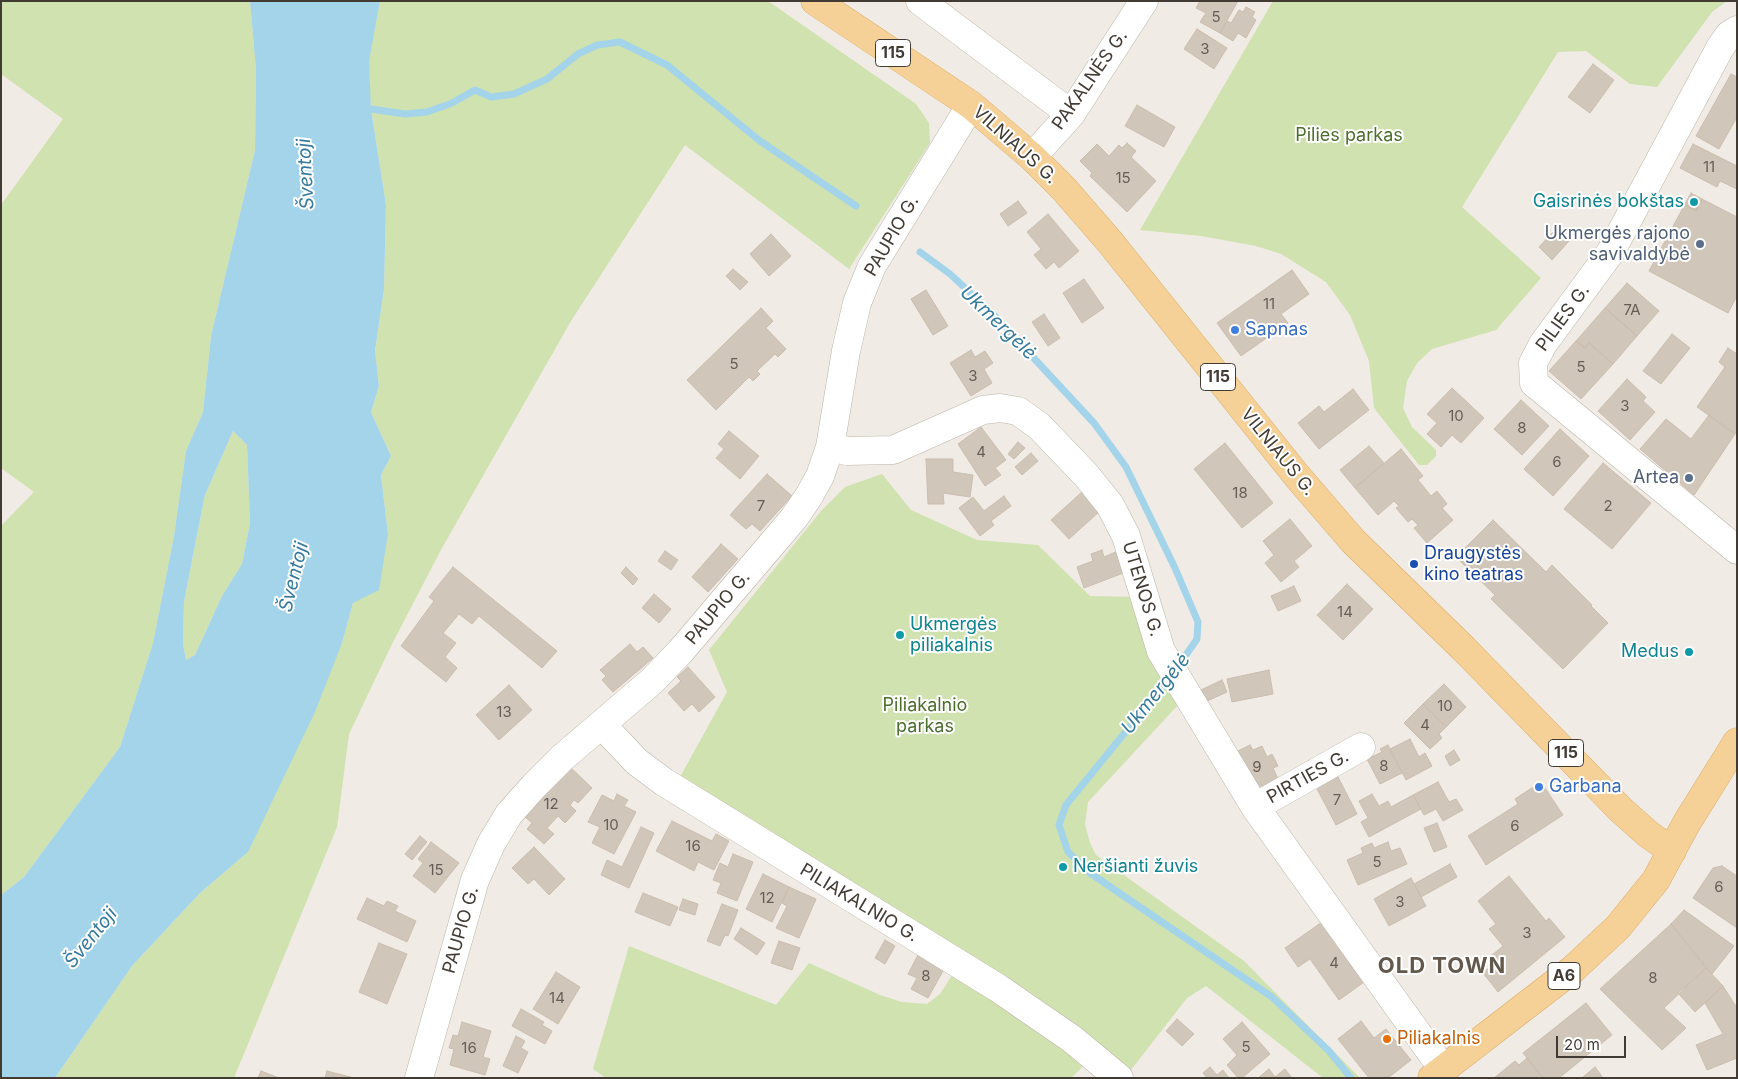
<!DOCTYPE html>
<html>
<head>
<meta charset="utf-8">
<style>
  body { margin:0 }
  #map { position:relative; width:1738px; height:1079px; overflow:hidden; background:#f0ebe4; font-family:Inter,sans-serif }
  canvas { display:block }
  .frame { position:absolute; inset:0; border:2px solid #423b34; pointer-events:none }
  .scale { position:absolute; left:1556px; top:1036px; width:70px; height:22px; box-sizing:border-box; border:2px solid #423b34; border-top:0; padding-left:6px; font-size:15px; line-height:18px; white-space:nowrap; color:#423b34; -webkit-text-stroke:4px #fff; paint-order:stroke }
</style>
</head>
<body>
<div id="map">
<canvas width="1738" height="1079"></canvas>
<div class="frame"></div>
<div class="scale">20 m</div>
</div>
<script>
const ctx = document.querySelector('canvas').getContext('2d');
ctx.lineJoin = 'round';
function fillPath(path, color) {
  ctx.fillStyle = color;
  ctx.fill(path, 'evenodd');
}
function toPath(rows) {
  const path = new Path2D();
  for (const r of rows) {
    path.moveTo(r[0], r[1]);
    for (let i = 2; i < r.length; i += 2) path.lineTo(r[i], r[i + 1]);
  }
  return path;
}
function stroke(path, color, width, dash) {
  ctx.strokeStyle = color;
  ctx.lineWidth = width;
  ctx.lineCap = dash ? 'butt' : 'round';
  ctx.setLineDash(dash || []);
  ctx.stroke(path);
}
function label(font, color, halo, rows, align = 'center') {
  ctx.font = font + ' Inter,sans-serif';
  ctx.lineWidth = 4;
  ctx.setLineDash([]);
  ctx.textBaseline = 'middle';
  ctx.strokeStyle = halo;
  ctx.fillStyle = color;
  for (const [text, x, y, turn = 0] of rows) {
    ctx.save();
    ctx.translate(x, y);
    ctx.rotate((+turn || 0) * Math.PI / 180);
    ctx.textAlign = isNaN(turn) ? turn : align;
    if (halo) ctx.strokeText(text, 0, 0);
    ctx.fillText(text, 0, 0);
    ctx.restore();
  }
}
fillPath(toPath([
  [1,1,250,1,256,70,255,150,211,336,203,412,186,451,174,536,153,643,120,747,24,877,1,895,1,526,34,492,1,468,1,205,63,119,1,74],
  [380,1,768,1,916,104,929,123,930,143,849,269,685,145,571,321,442,548,392,644,349,734,337,827,234,1078,55,1078,132,966,200,893,248,852,342,643,353,603,388,534,381,475,391,456,371,412,379,386,375,352,384,289,386,205,371,109,368,61],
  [1273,1,1727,1,1712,12,1657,87,1630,84,1586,51,1558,52,1462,207,1541,278,1496,330,1432,349,1417,363,1407,381,1403,408,1412,427,1436,450,1436,456,1427,465,1419,465,1374,408,1369,361,1350,315,1326,282,1281,254,1256,246,1201,236,1140,230],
  [233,431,247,445,250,523,242,564,222,596,195,655,186,660,183,644,184,602,196,540,205,495],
  [882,474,911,510,977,540,1038,545,1090,596,1137,597,1179,704,1088,802,1085,824,1090,843,1096,855,1244,961,1360,1078,1323,1078,1206,986,1187,998,1127,1075,1098,1052,1071,1078,606,1078,593,1069,629,946,776,1005,809,963,880,995,902,1002,927,1004,940,994,964,957,680,777,727,692,709,650,821,511,845,487]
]), '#d0e2af');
fillPath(toPath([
  [250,1,380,1,369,61,371,109,386,205,384,289,375,351,379,386,371,412,391,456,381,475,388,534,379,590,353,603,342,643,315,712,248,852,200,893,132,966,55,1078,1,1078,1,895,24,877,120,747,153,643,174,536,186,451,203,412,211,336,255,150,256,70],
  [233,431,247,445,250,523,242,564,222,596,195,655,186,660,183,644,184,602,196,540,205,495]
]), '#a4d4e9');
stroke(toPath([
  [363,110,371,109,405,114,427,112,452,103,475,90,491,97,514,94,547,79,578,54,597,45,620,42,667,65,760,141,856,206],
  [920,252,950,274,991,312,1094,423,1126,467,1175,568,1198,622,1197,639,1177,668],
  [1171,676,1066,805,1059,825,1068,852,1090,873,1272,997,1329,1051,1351,1078]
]), '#a4d4e9', 7);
const building = toPath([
  [1200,1,1238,1,1220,33,1200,22,1206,13,1196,8,1200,1],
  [1246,7,1255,12,1252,17,1256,20,1246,38,1238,33,1233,41,1220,33,1227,21,1231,23,1239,10,1243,12,1246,7],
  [1197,29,1227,48,1214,69,1184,49,1197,29],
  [1593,64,1614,80,1590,113,1568,97,1593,64],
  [1731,74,1737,77,1737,117,1719,149,1696,136,1731,74],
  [1137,105,1175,127,1164,147,1125,126,1137,105],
  [1127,143,1136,151,1131,157,1156,181,1127,212,1090,176,1092,173,1080,161,1097,144,1109,156,1119,145,1122,148,1127,143],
  [1693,144,1737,166,1737,189,1720,181,1717,187,1680,168,1693,144],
  [1691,193,1702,199,1696,211,1685,204,1691,193],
  [1702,199,1737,217,1737,296,1728,313,1649,271,1685,204,1696,211,1702,199],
  [1018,201,1027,213,1008,226,1000,214,1018,201],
  [1048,214,1079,251,1059,268,1054,262,1046,269,1034,255,1041,249,1027,232,1048,214],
  [1556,229,1569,241,1552,260,1539,247,1556,229],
  [771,234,791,256,769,276,750,254,771,234],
  [733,269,748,282,740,290,726,276,733,269],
  [1292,270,1309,294,1281,314,1288,323,1241,356,1217,323,1292,270],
  [1084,279,1104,308,1082,323,1063,293,1084,279],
  [1627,283,1659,311,1637,336,1605,308,1627,283],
  [926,290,948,326,933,335,911,299,926,290],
  [761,308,773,321,766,328,786,349,778,357,775,354,757,371,760,374,753,381,749,377,716,410,687,380,761,308],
  [1605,308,1637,336,1613,364,1589,343,1585,348,1576,341,1605,308],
  [1044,314,1060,338,1048,346,1032,322,1044,314],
  [1672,334,1690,348,1661,384,1643,371,1672,334],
  [1576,341,1585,348,1589,343,1613,364,1581,399,1549,371,1576,341],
  [1728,348,1737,354,1737,431,1735,434,1697,407,1725,367,1719,362,1728,348],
  [971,350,975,357,985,351,993,363,984,369,992,383,971,396,950,363,971,350],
  [1627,379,1646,397,1643,401,1655,412,1630,440,1598,411,1627,379],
  [1452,388,1484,418,1461,443,1452,435,1441,447,1427,434,1437,423,1427,414,1452,388],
  [1353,389,1369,410,1319,449,1298,423,1319,406,1324,412,1353,389],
  [1521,400,1549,426,1522,455,1494,429,1521,400],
  [1709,415,1735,434,1694,495,1640,449,1666,419,1691,439,1709,415],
  [981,427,1006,460,995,468,1001,475,985,486,958,444,981,427],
  [1560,429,1589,456,1553,496,1524,469,1560,429],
  [729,431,759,456,740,479,716,458,724,449,718,444,729,431],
  [1018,442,1025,448,1014,459,1008,454,1018,442],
  [1225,443,1273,503,1242,528,1194,469,1225,443],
  [1369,446,1384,463,1355,488,1340,470,1369,446],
  [1401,449,1423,476,1418,480,1431,496,1437,491,1447,504,1442,508,1453,520,1427,543,1414,528,1418,525,1412,519,1408,522,1396,508,1399,506,1394,501,1378,515,1355,488,1401,449],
  [1031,453,1038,461,1022,475,1015,467,1031,453],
  [926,459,953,459,953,472,973,475,970,497,943,493,944,504,928,504,926,459],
  [1603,463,1651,503,1612,549,1564,509,1603,463],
  [767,474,792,496,760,531,752,524,746,529,730,515,767,474],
  [1082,492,1100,511,1069,539,1051,520,1082,492],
  [1004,496,1011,506,991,521,994,525,980,536,959,508,973,497,984,511,1004,496],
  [1290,519,1312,546,1294,561,1299,567,1281,582,1265,563,1274,555,1263,541,1290,519],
  [1493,520,1546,572,1552,565,1592,605,1591,606,1608,623,1563,669,1491,599,1495,595,1456,557,1493,520],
  [721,544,738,559,708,592,692,577,721,544],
  [1102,550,1104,557,1118,551,1126,572,1084,588,1077,567,1093,561,1091,554,1102,550],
  [665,551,678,560,671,570,658,561,665,551],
  [453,567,557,651,542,668,479,616,472,624,459,614,443,633,456,643,445,657,457,668,446,682,401,646,434,601,429,597,453,567],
  [626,567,638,579,633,585,621,573,626,567],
  [1347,584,1373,609,1343,640,1317,615,1347,584],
  [1294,586,1301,601,1278,611,1271,596,1294,586],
  [654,594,671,609,659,623,642,608,654,594],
  [630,644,637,652,643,647,653,658,613,692,602,680,606,676,600,670,630,644],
  [688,667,715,697,699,712,692,704,684,711,668,693,681,681,677,677,688,667],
  [1269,670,1273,694,1232,702,1227,679,1269,670],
  [1222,680,1227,692,1207,701,1201,690,1222,680],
  [1444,684,1466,707,1446,727,1423,704,1444,684],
  [509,685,532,710,499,740,476,715,509,685],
  [1423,704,1446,727,1439,734,1442,738,1430,749,1404,723,1423,704],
  [1410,739,1419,757,1425,753,1432,766,1406,780,1390,749,1410,739],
  [1250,745,1253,750,1262,746,1267,757,1272,754,1278,766,1273,768,1278,779,1252,792,1232,754,1250,745],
  [1388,745,1402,773,1380,784,1367,759,1382,752,1380,749,1388,745],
  [1454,750,1460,760,1450,766,1445,756,1454,750],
  [568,765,592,788,578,803,574,800,570,805,576,811,565,823,558,816,547,828,554,834,544,844,527,829,532,823,523,815,568,765],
  [1337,775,1357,814,1336,825,1316,787,1337,775],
  [1438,782,1449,802,1456,799,1463,810,1443,821,1436,809,1424,815,1413,795,1438,782],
  [1541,782,1563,815,1486,865,1468,836,1518,804,1515,799,1541,782],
  [617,794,628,800,624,806,636,812,614,854,592,843,600,827,588,822,602,795,614,801,617,794],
  [1372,794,1379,806,1388,801,1391,807,1413,795,1421,809,1369,837,1361,822,1368,818,1359,801,1372,794],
  [672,821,712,841,716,834,729,841,714,870,698,862,694,871,656,851,672,821],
  [1437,823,1447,847,1434,852,1424,828,1437,823],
  [641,827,654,833,629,888,601,875,607,860,622,867,641,827],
  [420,836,427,842,412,860,405,854,420,836],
  [431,842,459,863,435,893,413,876,423,863,418,859,431,842],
  [1388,842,1391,851,1400,848,1407,864,1358,885,1347,860,1363,853,1361,848,1372,843,1374,848,1388,842],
  [534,847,565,879,549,895,534,879,528,884,512,868,534,847],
  [733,854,753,862,737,901,717,893,721,883,713,880,720,863,728,867,733,854],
  [1450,864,1457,877,1421,897,1414,884,1450,864],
  [1722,866,1737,876,1737,928,1693,898,1713,868,1722,866],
  [763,874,789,887,772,922,746,909,763,874],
  [1509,876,1546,921,1549,918,1565,937,1498,992,1483,973,1492,965,1487,959,1503,946,1489,929,1496,924,1478,901,1509,876],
  [1411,878,1426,906,1389,926,1374,899,1411,878],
  [789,887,816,899,799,938,776,928,787,906,782,903,789,887],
  [643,893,678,907,670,926,635,912,643,893],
  [367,898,384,906,387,901,398,906,395,911,416,921,407,942,357,919,367,898],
  [683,899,698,904,695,915,679,910,683,899],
  [722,904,738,910,728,936,725,935,720,946,707,941,722,904],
  [1684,910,1734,946,1712,974,1671,924,1684,910],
  [1325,920,1367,980,1339,1000,1310,959,1298,967,1285,948,1325,920],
  [1671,924,1706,968,1664,1008,1686,1028,1662,1050,1600,989,1671,924],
  [741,928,765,943,757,955,734,939,741,928],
  [885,940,895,946,885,964,875,958,885,940],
  [779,941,800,948,792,970,771,963,779,941],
  [379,943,407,954,387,1004,359,992,379,943],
  [918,955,944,969,928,998,911,989,917,978,908,974,918,955],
  [1706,968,1723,986,1695,1012,1678,993,1706,968],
  [556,972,580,987,558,1024,533,1009,556,972],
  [1723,986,1737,1008,1737,1058,1707,1070,1696,1045,1723,1034,1705,1003,1723,986],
  [1586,1003,1612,1035,1559,1078,1543,1078,1523,1053,1586,1003],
  [521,1009,544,1022,542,1025,552,1031,545,1044,512,1026,521,1009],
  [1177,1019,1194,1034,1182,1046,1166,1031,1177,1019],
  [1361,1021,1374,1038,1386,1029,1411,1060,1388,1078,1369,1078,1338,1039,1361,1021],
  [462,1022,491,1031,483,1057,490,1059,485,1075,450,1065,454,1049,449,1048,453,1035,458,1036,462,1022],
  [1242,1022,1270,1054,1242,1078,1238,1078,1227,1065,1237,1055,1223,1039,1242,1022],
  [516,1036,525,1041,521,1048,528,1052,518,1073,503,1066,516,1036],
  [1527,1058,1543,1078,1494,1078,1515,1061,1519,1065,1527,1058],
  [1210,1067,1217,1075,1223,1070,1229,1078,1207,1078,1203,1073,1210,1067],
  [1595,1067,1603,1078,1582,1078,1595,1067],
  [1269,1069,1275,1077,1285,1069,1292,1078,1258,1078,1269,1069],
  [261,1071,279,1078,258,1078,261,1071],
  [327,1071,354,1078,325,1078,327,1071]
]);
fillPath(building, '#d1c6ba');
stroke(building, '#cbbdae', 1);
const street = toPath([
  [920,1,1071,114],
  [1737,30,1729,35,1720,48,1610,253,1543,344,1533,363,1534,383,1737,550],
  [1032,157,1071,114,1144,1],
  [830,447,847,451,893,450,983,410,1000,408,1018,411,1039,426,1086,475,1110,505,1126,536,1161,651,1255,807,1443,1069],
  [602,725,637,762,664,782,998,988,1072,1039,1119,1078],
  [1255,807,1361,747],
  [419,1078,475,880,491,844,509,814,534,786,562,758,652,681,680,652,794,518,809,496,820,476,830,447,846,351,857,303,872,266,971,105]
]);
const primary = toPath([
  [815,1,971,105,1032,157,1064,189,1110,242,1297,476,1353,541,1464,649,1621,810,1648,834,1672,851],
  [1432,1078,1572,970,1618,927,1656,880,1686,824,1737,742]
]);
stroke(street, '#beb5aa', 29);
stroke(primary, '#d9ac69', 29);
stroke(street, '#fff', 28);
stroke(primary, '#f5d197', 28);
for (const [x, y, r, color] of [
  [1694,202,5,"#0f9aa8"],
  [1700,244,5,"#5c6f8a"],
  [1235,330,5,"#3f7fe0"],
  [1689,478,5,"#5c6f8a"],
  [1414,564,5,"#1a4fb4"],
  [900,635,5,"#0f9aa8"],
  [1689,652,5,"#0f9aa8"],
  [1539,787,5,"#3f7fe0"],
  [1063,867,5,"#0f9aa8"],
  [1387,1039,5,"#e8710a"]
]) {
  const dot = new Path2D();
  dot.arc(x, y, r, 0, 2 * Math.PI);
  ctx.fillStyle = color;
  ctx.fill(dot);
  stroke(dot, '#fff', 2);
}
label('15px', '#665e56', null, [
  ["5",1216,17],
  ["3",1205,49],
  ["11",1709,167],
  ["15",1123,178],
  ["11",1269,304],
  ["7A",1632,310],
  ["5",734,364],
  ["5",1581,367],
  ["3",973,376],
  ["3",1625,406],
  ["10",1456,416],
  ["8",1522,428],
  ["4",981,452],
  ["6",1557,462],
  ["18",1240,493],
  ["7",761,506],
  ["2",1608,506],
  ["14",1345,612],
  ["10",1445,706],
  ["13",504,712],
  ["4",1425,725],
  ["8",1384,766],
  ["9",1257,767],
  ["7",1337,800],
  ["12",551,804],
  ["10",611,825],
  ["6",1515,826],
  ["16",693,846],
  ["5",1377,862],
  ["15",436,870],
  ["6",1719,887],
  ["12",767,898],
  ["3",1400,902],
  ["3",1527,933],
  ["4",1334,963],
  ["8",926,976],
  ["8",1653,978],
  ["14",557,998],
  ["5",1246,1047],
  ["16",469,1048]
]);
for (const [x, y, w] of [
  [893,53,35],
  [1218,377,35],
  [1566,753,35],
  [1564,976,32]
]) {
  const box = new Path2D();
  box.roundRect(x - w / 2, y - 13.5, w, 27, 4);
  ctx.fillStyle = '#fff';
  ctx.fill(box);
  stroke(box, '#423b34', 1);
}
label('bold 16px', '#423b34', null, [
  ["115",893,53],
  ["115",1218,377],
  ["115",1566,753],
  ["A6",1564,976]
]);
label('18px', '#423b34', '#fff', [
  ["PAKALNĖS G.",1090,80,-55],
  ["VILNIAUS G.",1015,145,42],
  ["PAUPIO G.",892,236,-60],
  ["PILIES G.",1563,318,-54],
  ["VILNIAUS G.",1278,452,51],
  ["UTENOS G.",1142,589,73],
  ["PAUPIO G.",718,608,-50],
  ["PIRTIES G.",1308,777,-29],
  ["PILIAKALNIO G.",859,903,31],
  ["PAUPIO G.",461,930,-74]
]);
label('18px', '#4c6e2d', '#fff', [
  ["Pilies parkas",1349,136],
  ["Piliakalnio",925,706],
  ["parkas",925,727]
]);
label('18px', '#0d838f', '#fff', [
  ["Gaisrinės bokštas",1684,202],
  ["Ukmergės",910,625,"left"],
  ["piliakalnis",910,646,"left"],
  ["Medus",1679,652],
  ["Neršianti žuvis",1073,867,"left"]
], 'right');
label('18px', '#4e5e75', '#fff', [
  ["Ukmergės rajono",1690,234],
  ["savivaldybė",1690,255],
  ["Artea",1679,478]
], 'right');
label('18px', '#366cbe', '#fff', [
  ["Sapnas",1245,330],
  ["Garbana",1549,787]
], 'left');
label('18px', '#164399', '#fff', [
  ["Draugystės",1424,554],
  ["kino teatras",1424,575]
], 'left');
label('18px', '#c56008', '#fff', [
  ["Piliakalnis",1397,1039]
], 'left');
label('italic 19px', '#357a9d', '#fff', [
  ["Šventoji",306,174,-93],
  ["Ukmergėlė",998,323,44],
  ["Šventoji",294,577,-76],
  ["Ukmergėlė",1156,694,-51],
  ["Šventoji",91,938,-51]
]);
ctx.letterSpacing = '1px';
label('bold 22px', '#63584c', '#fff', [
  ["OLD TOWN",1442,966]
]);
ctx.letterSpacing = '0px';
</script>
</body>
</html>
